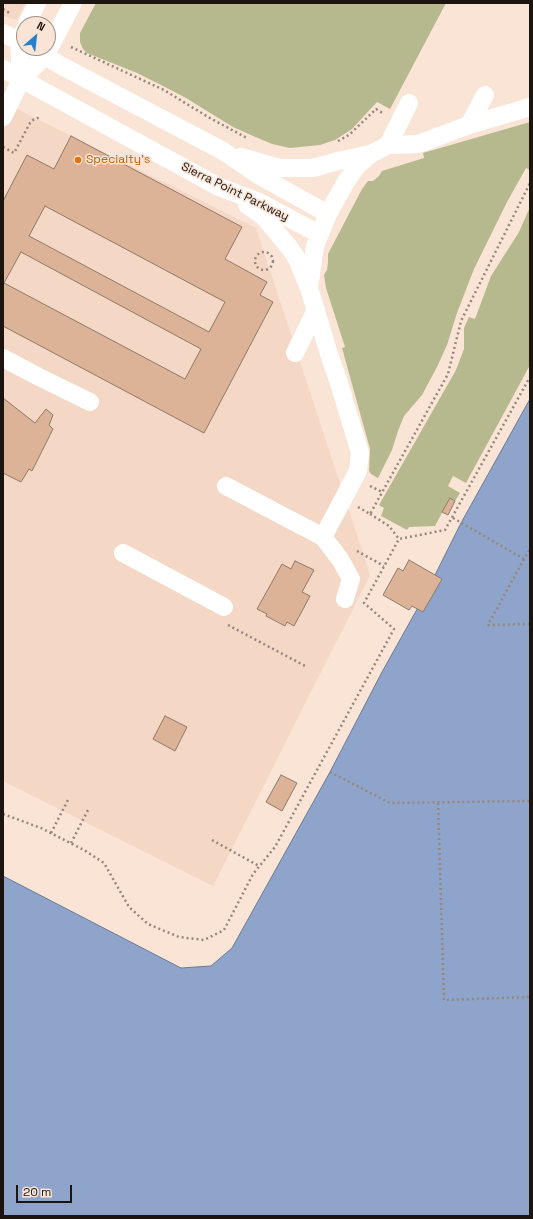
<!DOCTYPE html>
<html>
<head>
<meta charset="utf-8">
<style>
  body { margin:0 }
  #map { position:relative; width:533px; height:1219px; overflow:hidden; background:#fae4d5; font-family:"Space Grotesk",sans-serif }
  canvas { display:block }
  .frame { position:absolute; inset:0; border:4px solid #1b140f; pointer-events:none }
  .north { position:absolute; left:16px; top:16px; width:40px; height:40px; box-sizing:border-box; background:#fae4d5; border:1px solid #a19186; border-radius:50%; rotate:28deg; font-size:11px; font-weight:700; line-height:16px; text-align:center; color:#1b140f }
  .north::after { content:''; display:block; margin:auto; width:14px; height:18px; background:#2580cd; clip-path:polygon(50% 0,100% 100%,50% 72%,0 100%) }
  .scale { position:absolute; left:16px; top:1185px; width:56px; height:18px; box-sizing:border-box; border:2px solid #1b140f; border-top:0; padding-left:5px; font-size:12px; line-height:14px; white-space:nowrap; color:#1b140f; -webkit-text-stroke:3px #fae4d5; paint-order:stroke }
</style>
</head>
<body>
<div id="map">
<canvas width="533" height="1219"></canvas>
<div class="frame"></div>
<div class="north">N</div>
<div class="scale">20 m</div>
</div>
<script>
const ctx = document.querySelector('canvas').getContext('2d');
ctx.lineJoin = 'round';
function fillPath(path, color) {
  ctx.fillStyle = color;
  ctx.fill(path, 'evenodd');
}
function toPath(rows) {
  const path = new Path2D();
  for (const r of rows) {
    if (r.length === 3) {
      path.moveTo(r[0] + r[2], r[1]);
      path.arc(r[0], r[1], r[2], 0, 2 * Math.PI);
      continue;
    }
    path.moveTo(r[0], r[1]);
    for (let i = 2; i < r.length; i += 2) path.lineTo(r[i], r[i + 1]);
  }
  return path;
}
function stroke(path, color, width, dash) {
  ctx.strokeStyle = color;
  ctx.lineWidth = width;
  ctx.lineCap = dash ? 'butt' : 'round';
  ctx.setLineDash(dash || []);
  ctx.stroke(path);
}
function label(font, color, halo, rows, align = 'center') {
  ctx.font = font + ' "Space Grotesk",sans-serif';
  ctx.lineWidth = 3;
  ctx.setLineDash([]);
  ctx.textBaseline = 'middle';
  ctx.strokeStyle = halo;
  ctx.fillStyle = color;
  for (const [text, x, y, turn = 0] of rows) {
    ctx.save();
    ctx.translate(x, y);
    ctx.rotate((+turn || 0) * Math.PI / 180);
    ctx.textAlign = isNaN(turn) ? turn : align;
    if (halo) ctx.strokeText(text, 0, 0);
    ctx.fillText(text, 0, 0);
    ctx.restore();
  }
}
fillPath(toPath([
  [3,3,25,3,17,20,3,16],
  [3,102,256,228,370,575,213,886,3,781]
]), '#f4d7c4');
fillPath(toPath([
  [96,3,446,3,390,109,377,102,352,129,335,140,320,145,290,148,272,144,253,136,233,127,186,98,165,87,137,73,87,53,83,49,80,42,80,33],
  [530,122,530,170,526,168,507,202,474,269,457,313,447,345,437,367,422,395,404,416,398,431,392,450,378,478,371,474,369,471,370,449,342,348,345,347,326,288,324,275,327,270,328,262,328,254,362,189,368,181,373,181,379,176,382,171,424,158,423,153],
  [530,207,530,365,466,483,453,476,448,486,460,493,455,501,450,498,435,526,409,527,407,530,381,516,384,508,379,505,456,370,464,349,464,328,469,317,475,319,491,276,519,232]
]), '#b6b98e');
const water = toPath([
  [530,399,530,1216,3,1216,3,876,181,968,211,966,232,948,330,772,382,672,425,595,461,523,530,399]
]);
fillPath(water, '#8fa4cb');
stroke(water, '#6c7993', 1);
const building = toPath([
  [71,136,242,227,225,259,267,282,260,295,273,302,204,433,3,326,3,201,27,155,54,169,71,136],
  [45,206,225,302,209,332,29,236,45,206],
  [21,252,201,349,185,379,4,283,21,252],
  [3,398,35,423,46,409,53,415,49,425,53,429,32,471,29,469,21,482,3,473,3,398],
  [450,498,455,501,448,515,442,512,450,498],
  [409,560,442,579,423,612,412,606,409,610,383,595,398,568,403,571,409,560],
  [295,561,314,570,302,592,310,596,294,626,287,622,285,626,266,616,267,614,257,609,282,564,291,569,295,561],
  [165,716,187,727,175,751,153,739,165,716],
  [281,775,297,783,282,811,266,802,281,775]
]);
fillPath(building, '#dcb396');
stroke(building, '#8e7a6c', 1);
stroke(toPath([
  [3,9,11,14],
  [71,47,164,90,208,117,247,138],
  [338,141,349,135,376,109,384,114],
  [3,147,14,153,30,123,33,120,40,117],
  [264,261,9],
  [370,486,382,492],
  [358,507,370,514,448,374,461,321,530,183],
  [370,514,389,526,399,539],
  [453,518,524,559,530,549],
  [357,551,384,566],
  [524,559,488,625,530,624],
  [228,625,307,667],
  [330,772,390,803,530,801],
  [438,803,444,1000,530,997],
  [3,814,41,828,84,850,104,863,129,907,148,924,179,937,204,940,224,930,253,874,275,847,394,629,364,603,399,539,445,530,530,377],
  [51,833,68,800],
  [212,840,259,866],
  [71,843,88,810]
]), '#96877c', 2.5, [2, 3]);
stroke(toPath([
  [27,24,37,3],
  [3,33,24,44],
  [31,48,60,65,223,151,260,176,328,214],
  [3,69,219,187,259,202,319,234],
  [21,80,19,41,24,31],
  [3,117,21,80,45,56,73,3],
  [469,125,485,95],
  [388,145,409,103],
  [241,157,279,168,313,168,338,161,370,154],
  [247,205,263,216,289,247,297,259,309,288],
  [295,353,316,310],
  [3,358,39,377,90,402],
  [226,486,323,537,340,559,351,579,345,599],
  [323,537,358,471,360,453,340,386,330,357,309,288,315,246,328,214,347,180,357,166,371,154,388,145,418,144,424,142,469,125,530,107],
  [123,553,224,607]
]), '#fff', 18);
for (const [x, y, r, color] of [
  [78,160,4,"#e8710a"]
]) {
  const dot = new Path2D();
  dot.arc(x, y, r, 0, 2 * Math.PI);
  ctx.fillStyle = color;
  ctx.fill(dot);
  stroke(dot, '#fae4d5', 1.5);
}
label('12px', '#c56008', '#fae4d5', [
  ["Specialty's",86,160]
], 'left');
label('12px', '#1b140f', '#fae4d5', [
  ["Sierra Point Parkway",235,192,26]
]);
</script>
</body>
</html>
